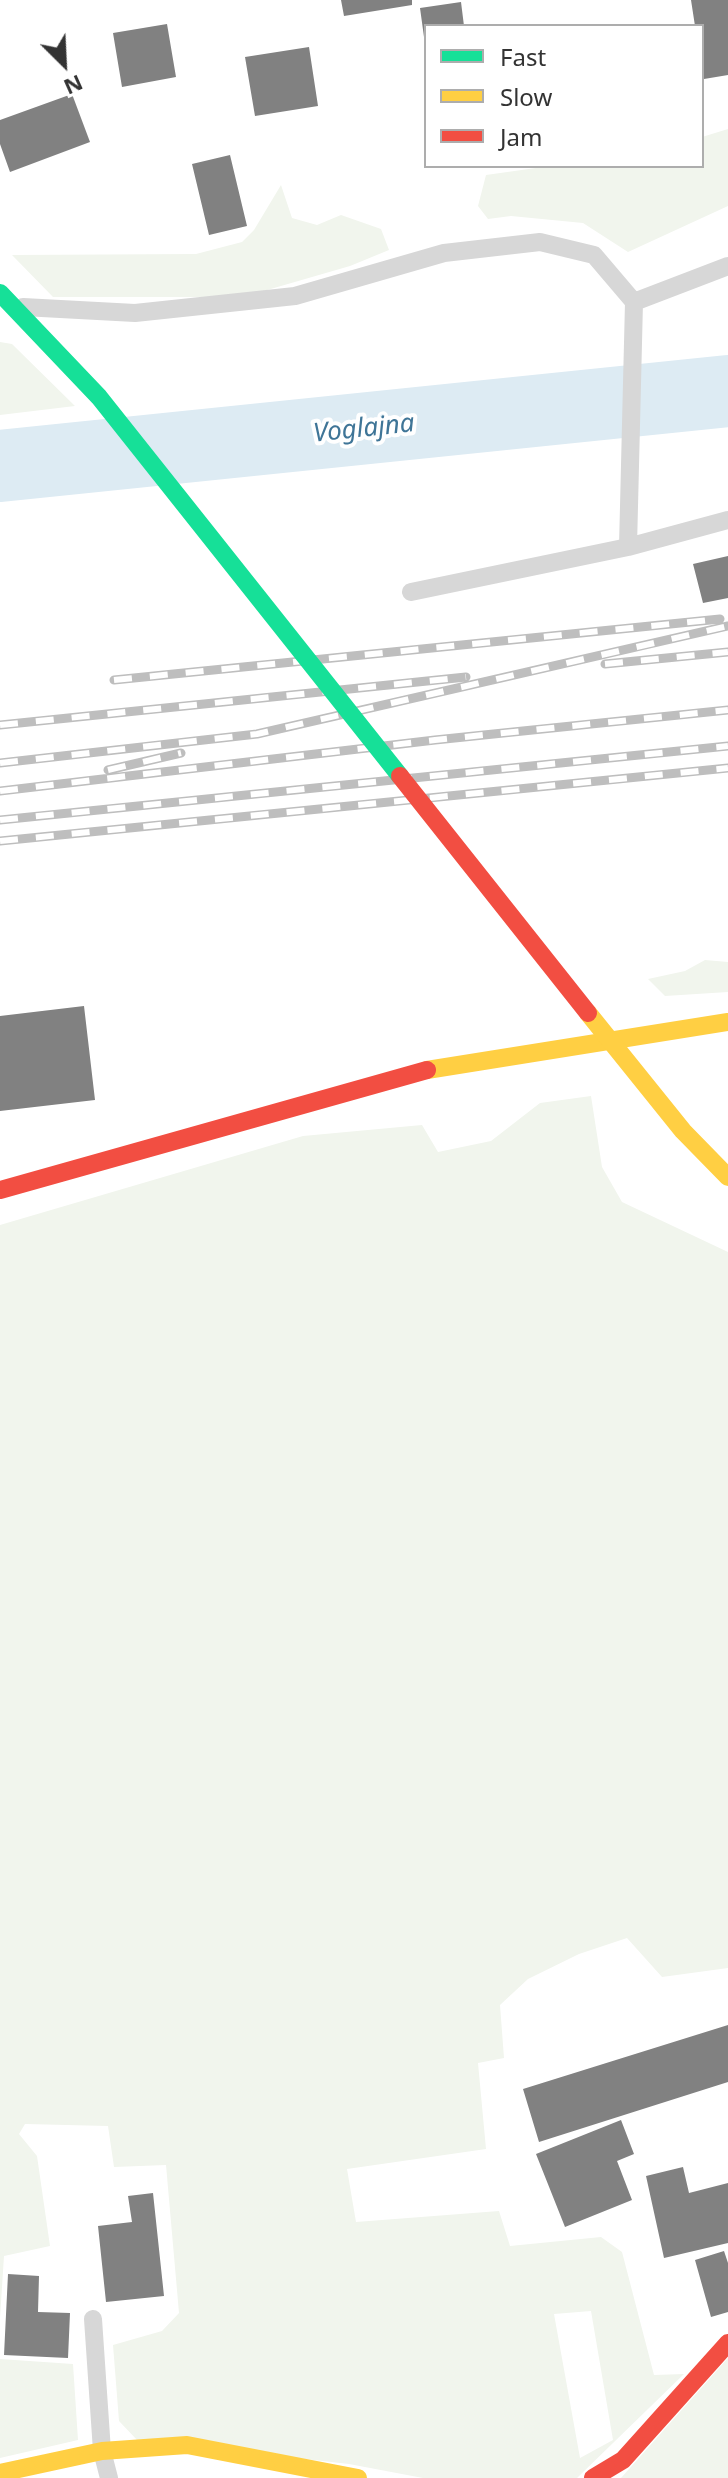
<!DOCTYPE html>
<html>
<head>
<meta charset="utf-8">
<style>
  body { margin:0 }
  #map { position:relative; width:728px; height:2478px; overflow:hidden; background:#fff; font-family:"Noto Sans",sans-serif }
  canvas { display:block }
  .legend { position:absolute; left:424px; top:24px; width:280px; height:144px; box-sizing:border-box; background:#fff; border:2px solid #adadad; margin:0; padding:10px 14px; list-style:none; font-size:24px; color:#333 }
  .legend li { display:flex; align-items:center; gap:16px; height:40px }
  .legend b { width:40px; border:2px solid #adadad }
  .north { position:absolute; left:24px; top:24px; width:80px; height:80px; -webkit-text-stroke:6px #fff; paint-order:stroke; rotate:156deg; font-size:22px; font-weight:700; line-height:32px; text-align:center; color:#333 }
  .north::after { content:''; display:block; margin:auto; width:28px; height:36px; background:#333; clip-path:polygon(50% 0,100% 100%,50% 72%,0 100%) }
</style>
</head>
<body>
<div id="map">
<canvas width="728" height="2478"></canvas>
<ul class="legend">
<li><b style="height:10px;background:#16e098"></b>Fast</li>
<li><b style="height:10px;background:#ffcf43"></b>Slow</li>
<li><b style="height:10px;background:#f24e42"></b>Jam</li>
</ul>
<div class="north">N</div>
</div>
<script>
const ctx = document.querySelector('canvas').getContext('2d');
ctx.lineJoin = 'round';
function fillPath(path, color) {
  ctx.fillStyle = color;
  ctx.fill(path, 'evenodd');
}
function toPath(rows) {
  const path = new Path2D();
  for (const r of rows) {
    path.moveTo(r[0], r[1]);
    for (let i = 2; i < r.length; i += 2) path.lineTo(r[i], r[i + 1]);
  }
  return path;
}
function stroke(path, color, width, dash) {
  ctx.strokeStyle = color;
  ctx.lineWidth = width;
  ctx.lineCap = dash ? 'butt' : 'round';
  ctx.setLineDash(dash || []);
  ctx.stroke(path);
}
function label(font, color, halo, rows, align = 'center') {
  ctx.font = font + ' "Noto Sans",sans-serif';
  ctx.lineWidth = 8;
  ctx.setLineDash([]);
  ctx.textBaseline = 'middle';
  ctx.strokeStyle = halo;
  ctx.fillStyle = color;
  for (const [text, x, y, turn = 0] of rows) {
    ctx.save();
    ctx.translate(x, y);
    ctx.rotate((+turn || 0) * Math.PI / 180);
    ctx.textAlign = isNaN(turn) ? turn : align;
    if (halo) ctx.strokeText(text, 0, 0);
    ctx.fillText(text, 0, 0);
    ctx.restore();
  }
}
fillPath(toPath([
  [728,129,728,206,628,252,583,223,511,216,488,219,478,206,486,175,550,166,702,166,702,137],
  [281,185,292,218,317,225,341,215,381,229,389,250,350,266,243,297,53,297,12,255,196,254,242,242,254,230],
  [0,342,12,344,75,406,0,415],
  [705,960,728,962,728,992,665,996,648,979,685,971],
  [591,1096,602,1167,622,1202,728,1252,728,1968,662,1977,627,1938,579,1954,528,1979,500,2005,504,2058,478,2063,486,2149,347,2169,356,2222,499,2211,510,2246,601,2237,622,2252,654,2375,684,2374,577,2478,423,2478,349,2464,137,2440,119,2421,113,2345,162,2331,179,2313,166,2165,114,2167,108,2126,25,2124,19,2134,37,2156,50,2246,4,2256,0,2318,0,1225,303,1136,422,1125,438,1152,491,1141,540,1103],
  [591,2311,613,2440,580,2458,554,2314],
  [728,2358,728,2478,621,2478],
  [0,2359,73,2364,78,2440,0,2458]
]), '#f1f5ed');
stroke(toPath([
  [0,466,728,391]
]), '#ddebf3', 72);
fillPath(toPath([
  [341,0,412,0,412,5,344,16],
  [691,0,728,0,728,75,704,79,702,26,695,26],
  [461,2,464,26,426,26,424,37,420,8],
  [167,24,176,77,122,87,113,33],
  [309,47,318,106,255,116,245,57],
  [72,94,90,142,10,172,0,144,0,120],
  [230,155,247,226,209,235,192,164],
  [728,556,728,598,703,603,693,564],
  [84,1006,95,1100,0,1111,0,1016],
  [728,2025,728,2082,539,2142,523,2089],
  [621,2120,634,2154,617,2161,632,2200,565,2227,536,2154],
  [683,2167,689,2193,728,2183,728,2243,664,2258,646,2176],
  [153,2193,164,2296,106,2302,98,2226,132,2222,128,2196],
  [724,2251,728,2263,728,2312,711,2317,695,2260],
  [8,2274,39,2276,38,2312,70,2313,68,2358,4,2355]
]), '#818181');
stroke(toPath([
  [634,302,728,266],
  [23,307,135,313,295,296,444,253,540,242,594,255,634,302,628,547],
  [411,592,628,547,728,520],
  [93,2319,102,2451,109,2478]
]), '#d7d7d7', 18);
stroke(toPath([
  [427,1070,728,1022],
  [0,2473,102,2451,187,2445,358,2478]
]), '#ffcf43', 18);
stroke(toPath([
  [0,1190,427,1070],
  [593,2478,623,2460,728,2343]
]), '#f24e42', 18);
const rail = toPath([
  [605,664,728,652],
  [114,680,720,619],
  [0,725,466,677],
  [0,763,257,734,728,626],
  [108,770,181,753],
  [0,791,435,740,728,710],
  [0,820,728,746],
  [0,841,728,768]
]);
stroke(rail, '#bebebe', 9);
stroke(rail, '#fff', 6, [18]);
stroke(toPath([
  [0,293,99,397,400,776]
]), '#16e098', 18);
stroke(toPath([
  [588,1013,683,1131,728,1177]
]), '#ffcf43', 18);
stroke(toPath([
  [400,776,588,1013]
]), '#f24e42', 18);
label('italic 26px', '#3f7597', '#fff', [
  ["Voglajna",364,429,-6]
]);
</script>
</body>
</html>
